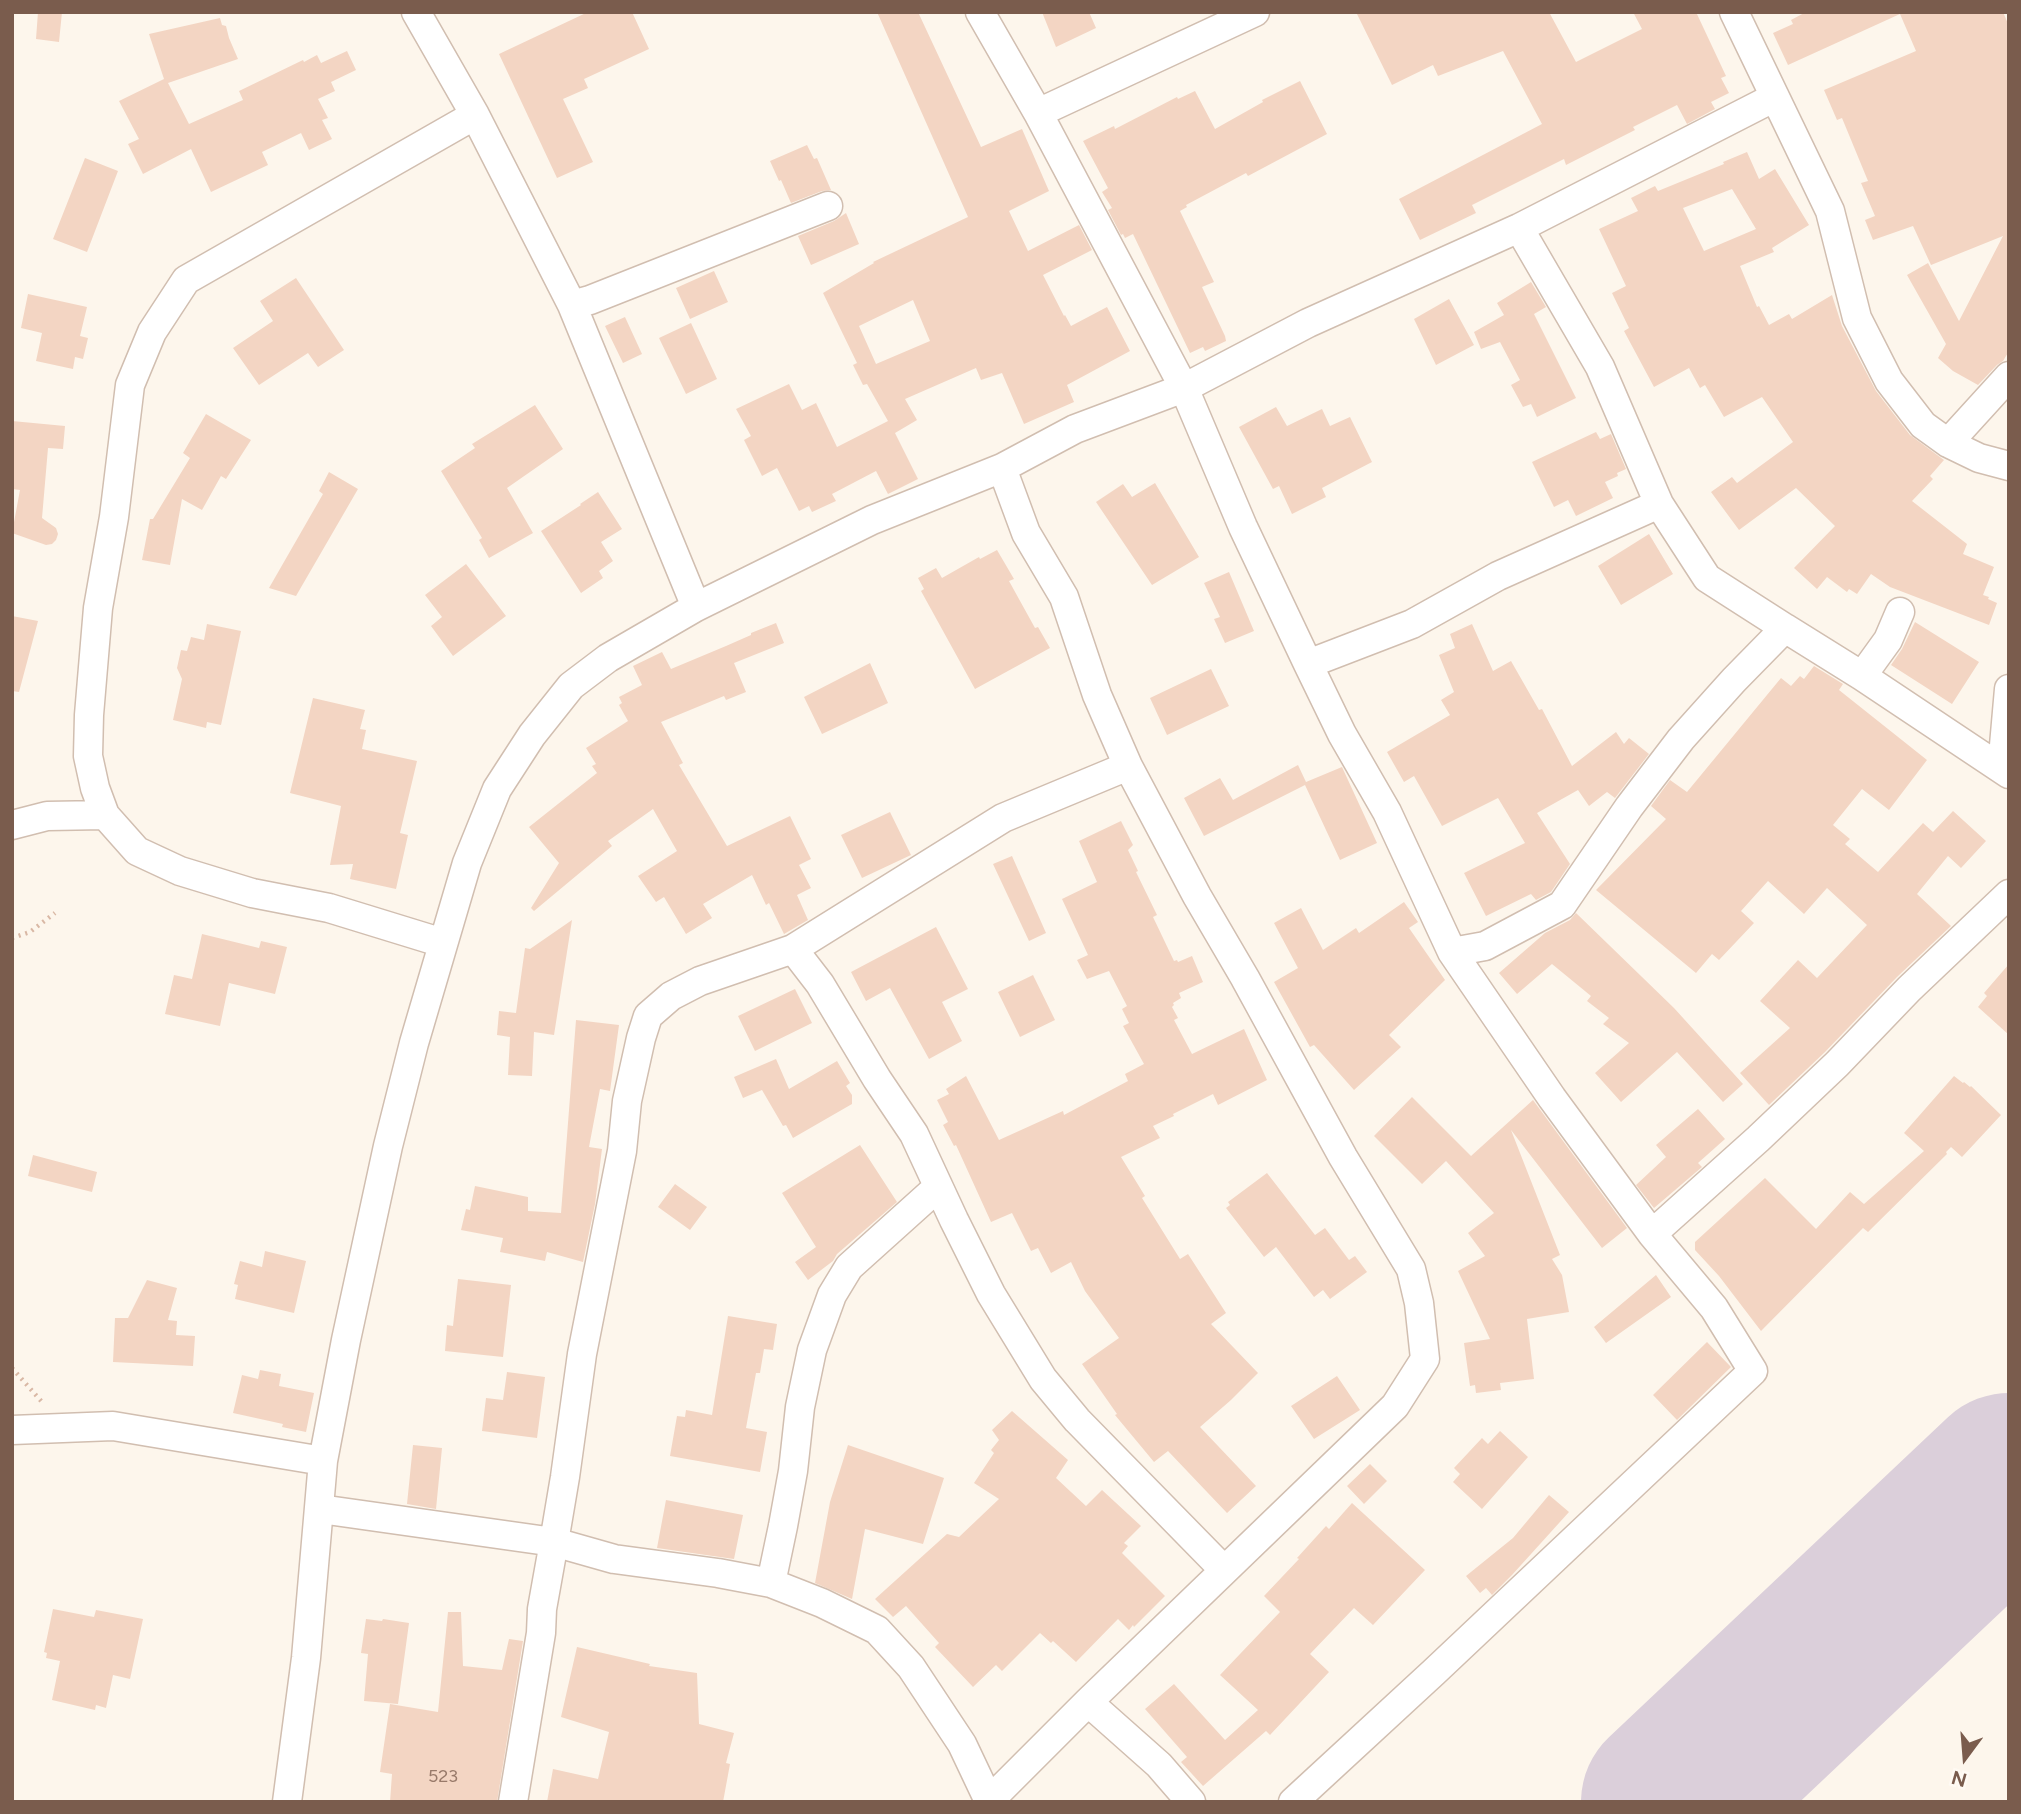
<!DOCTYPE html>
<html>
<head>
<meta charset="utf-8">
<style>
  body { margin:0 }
  #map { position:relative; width:2021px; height:1814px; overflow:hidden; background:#fdf6ec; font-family:Figtree,sans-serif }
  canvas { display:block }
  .frame { position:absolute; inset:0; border:14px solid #7a5c4d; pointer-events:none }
  .north { position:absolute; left:1930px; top:1723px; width:70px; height:70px; -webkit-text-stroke:5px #fffaf3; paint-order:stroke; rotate:196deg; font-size:19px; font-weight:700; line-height:28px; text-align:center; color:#7a5c4d }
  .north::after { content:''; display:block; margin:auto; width:24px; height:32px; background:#7a5c4d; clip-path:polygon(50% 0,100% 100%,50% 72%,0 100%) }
</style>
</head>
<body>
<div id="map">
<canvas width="2021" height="1814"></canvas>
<div class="frame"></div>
<div class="north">N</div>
</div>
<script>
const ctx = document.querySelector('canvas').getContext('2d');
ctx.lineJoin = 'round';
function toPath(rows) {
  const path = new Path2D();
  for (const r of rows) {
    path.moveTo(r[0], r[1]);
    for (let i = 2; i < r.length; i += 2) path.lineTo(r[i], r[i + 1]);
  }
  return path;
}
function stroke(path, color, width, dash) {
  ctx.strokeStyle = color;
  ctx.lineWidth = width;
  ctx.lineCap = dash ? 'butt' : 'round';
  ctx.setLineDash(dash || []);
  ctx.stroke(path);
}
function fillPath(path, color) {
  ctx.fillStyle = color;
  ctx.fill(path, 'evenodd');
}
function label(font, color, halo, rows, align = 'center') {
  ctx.font = font + ' Figtree,sans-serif';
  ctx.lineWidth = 7;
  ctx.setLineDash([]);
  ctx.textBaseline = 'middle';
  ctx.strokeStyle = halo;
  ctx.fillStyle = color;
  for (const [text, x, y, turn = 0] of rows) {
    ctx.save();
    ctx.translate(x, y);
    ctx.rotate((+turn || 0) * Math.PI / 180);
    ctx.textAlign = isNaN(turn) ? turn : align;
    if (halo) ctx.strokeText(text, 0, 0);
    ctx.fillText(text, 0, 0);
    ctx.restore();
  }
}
stroke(toPath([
  [1670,1802,2009,1482]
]), '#dbcfda', 178);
fillPath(toPath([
  [38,12,62,12,59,42,36,39],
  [588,12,632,12,649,49,584,79,588,88,563,99,593,162,557,178,499,54],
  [877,12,918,12,981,147,1022,129,1049,191,1009,211,1028,251,1079,225,1092,250,1043,275,1064,316,1065,315,1071,326,1107,307,1130,351,1067,385,1074,402,1024,424,1002,373,981,380,976,368,905,399,917,420,895,433,918,479,888,494,876,471,832,494,836,501,812,512,809,506,799,511,777,468,762,476,744,440,751,436,736,409,789,384,802,410,816,403,837,447,888,421,867,384,863,385,853,365,857,363,823,293,874,263,873,262,968,217],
  [913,300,930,341,876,364,859,326],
  [1042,12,1089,12,1096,28,1056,47],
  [1356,12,1549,12,1576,62,1642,29,1633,12,1696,12,1726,76,1721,78,1729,93,1711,102,1715,109,1687,124,1677,105,1633,127,1635,130,1566,165,1564,159,1472,205,1476,213,1420,240,1399,199,1542,124,1503,51,1438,76,1433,65,1392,85],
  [1806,12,2003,12,2009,26,2009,351,2003,361,1997,365,1978,385,1953,371,1938,358,1946,344,1907,275,1928,263,1959,321,2003,236,1931,265,1913,226,1873,240,1865,220,1875,216,1861,183,1868,181,1842,118,1837,120,1824,90,1916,51,1900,14,1788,65,1773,33,1793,24,1791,20],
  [220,18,222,25,226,26,229,38,238,59,168,83,189,124,243,100,239,91,303,60,304,62,317,55,321,63,347,51,356,70,331,82,335,91,318,99,328,118,322,120,332,139,309,150,301,133,262,152,268,165,211,192,191,149,143,174,128,144,139,139,119,101,164,79,149,34],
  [1300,81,1327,134,1248,176,1246,173,1186,205,1187,207,1180,211,1214,282,1202,287,1225,336,1226,341,1205,351,1203,347,1190,353,1133,234,1125,238,1123,234,1121,235,1108,210,1112,208,1102,192,1108,188,1083,141,1114,126,1115,129,1177,97,1178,99,1195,91,1215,129,1263,102,1262,100],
  [807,145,814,159,817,158,831,190,822,191,791,203,781,180,779,181,770,161],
  [1747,152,1759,179,1775,169,1809,225,1772,248,1774,252,1740,266,1757,307,1759,306,1769,325,1789,314,1792,319,1832,295,1842,326,1876,391,1910,435,1944,460,1930,476,1933,479,1912,501,1967,544,1963,554,1994,567,1983,595,1989,597,1988,599,1997,603,1989,625,1890,587,1871,574,1857,594,1849,589,1847,592,1827,577,1817,589,1794,568,1835,526,1796,488,1739,530,1711,492,1732,477,1737,483,1793,442,1762,397,1724,417,1705,385,1700,388,1689,368,1654,387,1624,331,1629,328,1612,293,1626,286,1599,229,1638,211,1631,198,1655,186,1658,191,1724,164,1723,162],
  [1732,189,1756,229,1704,251,1683,208],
  [85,158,118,171,87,252,53,239],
  [846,213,859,244,811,265,798,236,834,221],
  [714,271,728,302,690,319,676,288],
  [296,278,344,350,318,367,308,353,259,385,233,348,273,321,260,301],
  [1531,282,1546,307,1534,314,1576,398,1537,417,1531,404,1523,407,1511,385,1520,380,1500,342,1481,349,1474,332,1504,315,1497,303],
  [28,294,87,307,80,336,88,338,83,359,75,357,73,369,36,361,42,333,21,328],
  [1449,299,1474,345,1436,365,1414,319],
  [625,317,642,354,623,363,605,326],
  [691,323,717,379,686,394,659,338],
  [535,405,563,449,507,488,533,533,489,558,479,540,482,538,441,471,475,448,472,444],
  [1276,407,1287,426,1322,409,1330,426,1350,417,1372,462,1322,488,1326,497,1292,514,1279,486,1273,489,1239,427],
  [206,414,251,440,226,479,221,476,202,510,182,499,170,565,142,560,150,519,153,519,190,458,183,453],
  [12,421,65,426,63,449,48,448,42,518,56,528,58,534,56,540,52,544,46,545,12,533,20,490,12,489],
  [1596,432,1600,439,1611,434,1626,469,1617,473,1618,476,1605,482,1613,498,1576,516,1568,500,1554,507,1532,462],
  [329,472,358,489,296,596,269,588,323,494,319,491],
  [1155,483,1199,557,1152,585,1096,502,1123,484,1132,497],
  [598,492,622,529,601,542,613,561,599,571,603,578,581,593,541,531,581,505,580,504],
  [1649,534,1673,574,1621,605,1598,566],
  [997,550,1014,579,1009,581,1035,628,1038,627,1050,648,975,689,921,591,924,589,918,578,936,568,942,578,979,557,980,559],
  [466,564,506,616,453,656,431,626,442,617,425,595],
  [1229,572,1254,631,1225,643,1214,619,1220,617,1204,583],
  [12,616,38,621,19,692,12,691],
  [1915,622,1979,662,1952,704,1891,665,1902,649],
  [776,623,784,643,734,663,746,692,726,700,724,696,661,722,683,763,679,765,727,846,790,816,811,859,799,865,811,888,797,895,808,920,784,934,769,903,766,905,752,875,703,904,712,918,686,934,664,897,656,902,638,876,677,851,653,809,608,841,612,846,534,911,531,908,559,863,529,827,597,773,592,766,596,764,586,748,628,721,619,705,622,703,619,697,642,685,633,666,662,652,671,669,726,646,751,635,751,633],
  [207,624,241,631,221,725,207,722,206,728,173,720,182,679,177,668,181,650,187,651,191,637,204,640],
  [1472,624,1493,671,1511,661,1539,710,1542,709,1572,766,1616,732,1624,744,1629,738,1649,754,1615,798,1607,792,1589,806,1578,790,1537,813,1570,864,1551,892,1536,900,1531,894,1486,916,1464,873,1525,843,1498,798,1442,826,1414,776,1404,782,1387,752,1450,715,1441,700,1454,692,1439,655,1455,648,1450,634],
  [870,663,888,703,822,734,804,697],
  [1814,666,1843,684,1839,690,1927,760,1889,810,1862,789,1833,825,1850,839,1845,844,1878,872,1923,823,1933,832,1953,811,1986,841,1961,868,1948,856,1917,894,1951,926,1897,977,1825,1052,1769,1105,1740,1073,1790,1028,1760,1001,1798,960,1817,978,1867,925,1827,888,1804,914,1768,881,1741,911,1754,923,1719,960,1712,954,1696,973,1596,890,1666,819,1651,806,1670,780,1687,792,1781,678,1791,686,1800,676,1804,679],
  [1211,669,1229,706,1167,735,1150,698],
  [313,698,365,710,360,729,366,730,362,749,417,761,400,833,408,835,396,889,350,879,353,864,330,865,341,806,290,793],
  [1298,765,1306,782,1342,767,1377,843,1340,860,1305,785,1204,836,1184,798,1220,778,1233,800],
  [890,812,911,855,862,878,841,835],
  [1121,821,1133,845,1128,850,1138,871,1136,872,1157,915,1153,917,1174,961,1177,960,1178,962,1192,956,1203,982,1179,993,1181,998,1173,1003,1174,1005,1172,1007,1178,1018,1174,1020,1192,1054,1244,1029,1267,1080,1218,1105,1213,1094,1173,1114,1174,1116,1153,1126,1160,1138,1121,1157,1145,1196,1142,1198,1180,1259,1188,1254,1226,1313,1211,1324,1258,1373,1231,1400,1200,1427,1256,1486,1227,1513,1168,1451,1154,1462,1115,1415,1117,1414,1082,1364,1119,1338,1085,1291,1071,1262,1051,1273,1038,1248,1031,1251,1012,1213,991,1222,956,1145,954,1146,943,1125,948,1122,937,1100,949,1094,946,1089,966,1076,999,1140,1063,1111,1064,1115,1128,1081,1125,1074,1144,1064,1123,1026,1129,1023,1122,1009,1127,1006,1109,971,1087,979,1077,960,1088,955,1062,899,1097,882,1079,841],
  [1012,856,1046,933,1029,941,993,864],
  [1404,902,1418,922,1409,928,1445,980,1389,1035,1401,1047,1354,1090,1314,1045,1310,1047,1274,982,1298,968,1274,923,1301,908,1323,950,1356,928,1359,933],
  [1576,913,1674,1008,1743,1084,1723,1102,1677,1052,1621,1102,1595,1073,1629,1043,1603,1024,1609,1018,1587,1001,1591,996,1552,964,1517,994,1499,973,1545,933,1570,920],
  [572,920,554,1035,534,1032,532,1076,508,1075,510,1037,497,1035,499,1011,516,1013,525,948,530,949],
  [936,927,968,989,942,1002,962,1041,929,1059,890,988,866,1001,851,972],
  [202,934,259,948,261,941,287,947,275,994,229,983,220,1026,165,1014,174,975,192,979],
  [2009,964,2009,1035,1978,1007,1987,996,1984,993],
  [1033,975,1055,1020,1020,1037,998,992],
  [795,989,812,1023,755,1051,738,1016],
  [576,1020,619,1025,610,1091,600,1089,589,1147,602,1149,595,1204,583,1262,547,1252,545,1261,500,1252,503,1238,461,1230,466,1209,470,1210,475,1186,528,1197,528,1211,561,1213],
  [776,1059,789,1089,837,1061,850,1083,846,1086,852,1095,852,1104,793,1138,786,1125,783,1126,762,1090,743,1098,734,1077],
  [1954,1076,1963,1083,1964,1082,1970,1087,1971,1086,2001,1115,1962,1157,1951,1147,1946,1152,1947,1154,1868,1232,1863,1228,1761,1331,1719,1276,1695,1250,1695,1242,1765,1178,1816,1229,1850,1192,1864,1204,1924,1151,1904,1133],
  [1412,1097,1471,1156,1533,1100,1627,1228,1602,1248,1511,1130,1560,1255,1552,1259,1562,1275,1569,1312,1527,1319,1534,1379,1500,1383,1501,1390,1476,1393,1475,1385,1470,1386,1464,1343,1490,1339,1458,1271,1485,1256,1468,1233,1494,1213,1446,1161,1422,1184,1374,1136],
  [1698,1109,1725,1139,1698,1163,1702,1167,1654,1208,1636,1185,1666,1157,1656,1145],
  [860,1145,897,1202,837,1254,833,1261,808,1280,795,1262,816,1247,782,1193],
  [33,1155,97,1172,92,1192,28,1176],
  [1267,1173,1315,1235,1325,1228,1349,1260,1355,1256,1367,1272,1330,1299,1323,1290,1314,1297,1276,1247,1264,1257,1226,1208,1230,1205,1228,1202],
  [675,1184,707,1207,690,1230,658,1207],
  [265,1251,306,1261,294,1313,235,1299,238,1285,234,1284,240,1261,262,1267],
  [1656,1275,1671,1297,1606,1343,1594,1327],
  [458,1279,511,1285,503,1357,445,1351,447,1325,453,1326],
  [147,1280,177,1288,168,1320,177,1321,176,1335,195,1336,193,1366,113,1362,115,1318,128,1318],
  [728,1316,777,1324,773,1350,764,1349,760,1373,756,1373,746,1428,767,1432,760,1472,670,1456,677,1416,685,1417,686,1410,712,1415],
  [1707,1342,1731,1367,1677,1420,1653,1395],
  [260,1370,281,1374,279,1386,314,1393,306,1432,282,1427,283,1424,233,1413,242,1375,258,1379],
  [507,1372,545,1377,537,1438,482,1431,486,1398,503,1400],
  [1337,1376,1360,1410,1314,1439,1291,1406],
  [1012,1411,1068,1460,1056,1478,1086,1506,1102,1490,1141,1526,1124,1543,1128,1546,1122,1553,1165,1596,1134,1627,1133,1625,1129,1630,1118,1619,1076,1662,1053,1641,1051,1643,1040,1633,1002,1671,996,1665,973,1687,935,1647,939,1643,906,1606,893,1617,875,1599,947,1534,959,1537,999,1499,974,1483,994,1453,991,1450,999,1440,992,1430],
  [1500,1431,1528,1457,1482,1509,1453,1482,1460,1474,1454,1468,1482,1438,1488,1444],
  [413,1445,442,1448,436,1509,407,1504],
  [848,1445,944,1478,923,1544,865,1529,852,1599,815,1583,830,1502],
  [1370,1464,1387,1481,1364,1504,1347,1486],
  [1549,1495,1569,1512,1512,1575,1492,1595,1486,1588,1480,1593,1466,1576,1513,1538],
  [666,1500,743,1515,734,1559,657,1548],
  [1352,1503,1425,1570,1373,1625,1354,1608,1310,1654,1329,1672,1270,1735,1266,1731,1203,1786,1181,1762,1187,1757,1145,1709,1174,1684,1225,1740,1258,1710,1220,1675,1280,1612,1264,1596,1299,1559,1297,1558,1326,1526,1329,1529],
  [53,1609,94,1617,96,1610,143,1619,130,1679,113,1675,106,1708,96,1705,95,1710,52,1700,60,1661,46,1658,47,1653,44,1652],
  [448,1612,461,1612,463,1666,502,1670,509,1639,523,1641,497,1802,390,1802,392,1774,380,1772,390,1704,438,1712],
  [366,1619,382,1621,383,1619,409,1623,398,1704,364,1701,368,1654,361,1653],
  [577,1647,650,1664,649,1666,697,1673,699,1724,734,1733,726,1763,730,1764,723,1802,547,1802,553,1769,598,1779,609,1732,561,1717]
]), '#f3d5c3');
const minor = toPath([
  [416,12,475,115,572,305,696,607],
  [980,12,1038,113,1184,388,1243,527,1308,664,1342,734,1387,812,1452,952,1552,1098,1652,1234,1714,1308,1753,1371,1434,1672,1293,1802],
  [1734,12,1830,211,1857,318,1889,381,1923,425,1948,443,1979,458,2009,466],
  [1038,113,1255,12],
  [572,305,590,300,828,206],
  [1948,443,2009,376],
  [1785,628,1862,676,2009,774],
  [1308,664,1412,624,1498,576,1659,504],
  [1862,676,1888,640,1900,612],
  [1128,766,1003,818,793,949,820,984,877,1079,914,1134,954,1220,991,1294,1043,1379,1077,1420,1224,1570],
  [2002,768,2009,689],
  [12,825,47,816,105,815],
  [443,943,329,908,252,893,180,871,137,851,105,815,95,788,88,756,89,715,98,608,114,517,130,385,152,332,186,280,475,115],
  [1452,952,1485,946,1562,905,1629,807,1681,739,1734,680,1785,628,1707,578,1659,504,1600,367,1519,228],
  [1652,1234,1758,1139,1837,1064,1909,989,2009,894],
  [12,1430,113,1426,323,1461],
  [320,1509,554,1542,565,1477,582,1354,622,1151,627,1101,641,1038,648,1016,671,996,700,981,793,949],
  [771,1583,783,1526,793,1471,800,1407,812,1350,832,1295,849,1267,938,1187],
  [1088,1702,1159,1765,1191,1802],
  [287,1802,306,1658,323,1461,346,1340,388,1146,414,1043,467,863,497,789,532,735,571,686,608,658,696,607,872,520,1002,468,1075,429,1184,388,1308,323,1519,228,1775,97],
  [513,1802,541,1633,542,1609,554,1542,614,1559,718,1573,771,1583,822,1603,877,1630,911,1667,962,1744,989,1801],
  [988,1802,1088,1702,1395,1406,1425,1359,1419,1303,1411,1269,1343,1157,1245,978,1197,896,1128,766,1097,695,1064,597,1026,533,1002,468]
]);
stroke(minor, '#d1beb0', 31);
stroke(toPath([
  [12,938,30,932,55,913],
  [12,1368,42,1402]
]), '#d9b8a5', 4.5, [2, 5]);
stroke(minor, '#fff', 28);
label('18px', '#987a6a', null, [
  ["523",443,1777]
]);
</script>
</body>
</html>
